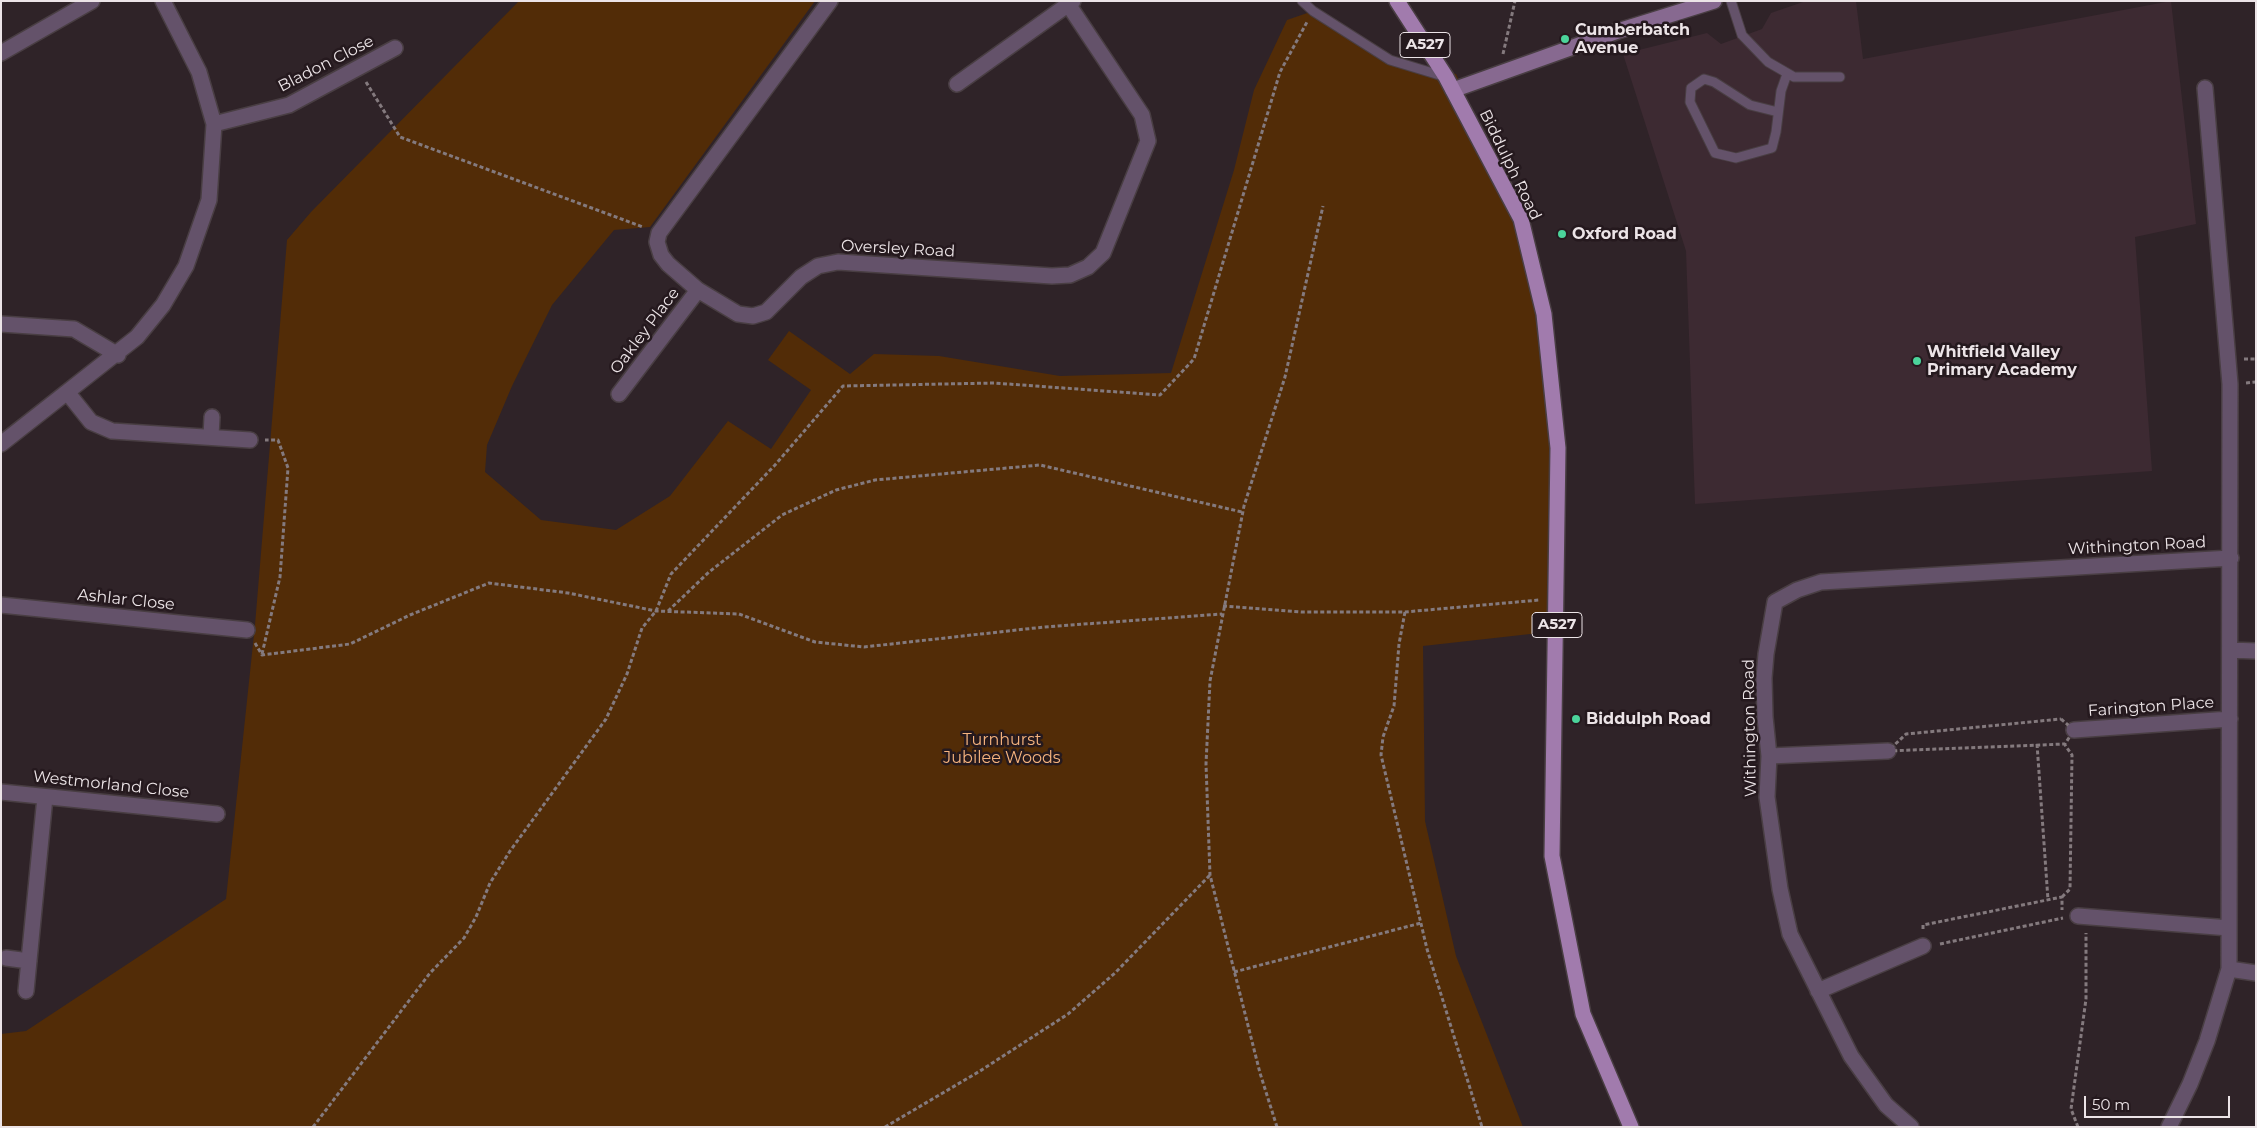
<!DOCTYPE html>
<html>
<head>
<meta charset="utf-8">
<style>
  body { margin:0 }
  #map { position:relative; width:2257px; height:1128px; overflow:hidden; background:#2f2328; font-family:Montserrat,sans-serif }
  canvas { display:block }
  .frame { position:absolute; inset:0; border:2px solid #ece4e7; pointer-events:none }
  .scale { position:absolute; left:2084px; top:1096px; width:146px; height:22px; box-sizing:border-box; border:2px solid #ece4e7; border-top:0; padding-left:6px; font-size:15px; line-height:18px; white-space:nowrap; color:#ece4e7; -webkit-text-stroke:4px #25191e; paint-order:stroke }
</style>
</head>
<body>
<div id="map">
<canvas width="2257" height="1128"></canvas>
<div class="frame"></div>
<div class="scale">50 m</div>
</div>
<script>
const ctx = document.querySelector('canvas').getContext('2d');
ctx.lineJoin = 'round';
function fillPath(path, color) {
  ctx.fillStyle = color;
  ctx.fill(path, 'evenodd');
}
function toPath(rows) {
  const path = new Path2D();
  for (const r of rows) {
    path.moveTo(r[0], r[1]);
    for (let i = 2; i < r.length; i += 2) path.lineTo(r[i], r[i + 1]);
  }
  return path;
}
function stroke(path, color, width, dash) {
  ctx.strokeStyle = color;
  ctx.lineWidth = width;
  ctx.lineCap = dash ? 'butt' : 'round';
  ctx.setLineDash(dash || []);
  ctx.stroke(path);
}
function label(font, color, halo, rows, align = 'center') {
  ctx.font = font + ' Montserrat,sans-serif';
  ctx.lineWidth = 5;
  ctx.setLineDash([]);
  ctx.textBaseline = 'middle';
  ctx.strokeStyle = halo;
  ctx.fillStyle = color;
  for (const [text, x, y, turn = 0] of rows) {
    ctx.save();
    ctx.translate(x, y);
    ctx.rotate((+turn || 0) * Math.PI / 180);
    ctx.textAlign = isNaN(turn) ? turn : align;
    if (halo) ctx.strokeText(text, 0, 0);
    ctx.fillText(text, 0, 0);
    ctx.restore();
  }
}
fillPath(toPath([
  [1806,1,1856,1,1863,59,2171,1,2196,224,2135,237,2152,471,1695,504,1686,251,1623,54,1707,33,1721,44,1762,29,1771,13]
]), '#3d2a32');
fillPath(toPath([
  [519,1,815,1,650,227,614,230,552,305,512,386,487,445,485,472,541,520,616,530,670,496,728,421,771,449,811,390,768,360,789,331,850,374,874,354,939,356,1060,376,1171,373,1234,170,1254,90,1287,20,1313,11,1390,60,1456,74,1521,219,1544,314,1558,448,1557,631,1423,646,1425,821,1456,956,1523,1127,1,1127,1,1034,26,1031,226,899,255,625,287,240,311,212]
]), '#522c07');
const lane = toPath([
  [1302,1,1313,11,1390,60,1446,77],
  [1731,1,1742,35,1768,62,1794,77,1840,77],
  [1778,112,1750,105,1714,82,1704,79,1691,88,1690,102,1715,153,1736,158,1772,148,1776,132,1781,91,1787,74]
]);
const street = toPath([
  [830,1,659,233,657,242,661,255,668,264,698,290,738,314,753,316,766,312,801,277,818,266,838,262,1052,276,1070,275,1088,267,1103,253,1148,141,1142,115,1066,1],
  [1,53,92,1],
  [957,84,1073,1],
  [214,124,289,105,395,48],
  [1,324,74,329,118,355],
  [67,392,91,422,112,431,250,440],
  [619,394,698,290],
  [211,436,212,417],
  [1,444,137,337,163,305,186,266,209,200,214,124,199,72,163,1],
  [1,605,247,630],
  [2230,650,2256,651],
  [2074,730,2230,719],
  [1769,756,1888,751],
  [1,792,217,814],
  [2078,916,2229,928],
  [6,958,29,961],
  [2229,969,2256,973],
  [26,991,45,797],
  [1818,991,1923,946],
  [1911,1127,1886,1105,1851,1056,1790,934,1780,889,1767,797,1769,756,1765,717,1764,678,1766,654,1775,602,1797,590,1821,582,2231,558],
  [2169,1127,2190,1084,2207,1041,2229,969,2230,384,2205,88]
]);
const secondary = toPath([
  [1453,90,1618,31,1714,1]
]);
const primary = toPath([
  [1397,1,1446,77,1521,219,1544,314,1558,448,1552,856,1583,1014,1631,1127]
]);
stroke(lane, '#493e43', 11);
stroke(street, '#493e43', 18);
stroke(secondary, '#493e43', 18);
stroke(primary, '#493e43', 18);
stroke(toPath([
  [1503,54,1515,1],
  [366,82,400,137,643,227],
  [2244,359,2256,359],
  [2246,383,2256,382],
  [1223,606,1301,612,1405,612,1539,600],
  [668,611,709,572,782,515,836,490,875,480,1040,465,1242,512],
  [1405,612,1399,644,1394,706,1383,737,1381,755,1427,949,1482,1127],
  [255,643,262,655,350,644,410,615,489,583,568,593,656,611,739,614,815,642,864,647,1044,627,1222,614],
  [262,654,280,577,288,468,278,440,265,440],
  [2061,719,2074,730,2065,744,1888,751,1906,734,2061,719],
  [2037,744,2048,900],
  [2062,897,2070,889,2072,755,2065,745],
  [1923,929,1923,925,2062,897,2062,910],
  [1940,944,2063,918],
  [1234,972,1421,923],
  [313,1127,430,973,464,938,476,917,490,883,510,851,606,719,627,674,642,628,656,611,671,574,775,465,843,386,994,383,1160,395,1194,359,1280,72,1307,22],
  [885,1127,980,1071,1068,1014,1115,973,1210,875],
  [1277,1127,1260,1073,1210,875,1206,764,1210,681,1244,506,1285,377,1323,206],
  [2078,1127,2071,1109,2086,999,2086,933]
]), '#847a7e', 3, [4, 2.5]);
stroke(lane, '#64526a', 9);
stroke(street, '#64526a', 15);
stroke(secondary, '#876990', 15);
stroke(primary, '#a17bad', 15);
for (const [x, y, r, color] of [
  [1565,39,5,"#4bd49b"],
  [1562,234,5,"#4bd49b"],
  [1917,361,5,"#4bd49b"],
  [1576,719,5,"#4bd49b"]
]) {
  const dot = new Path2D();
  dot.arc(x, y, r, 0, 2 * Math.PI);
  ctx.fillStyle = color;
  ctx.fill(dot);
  stroke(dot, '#25191e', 2);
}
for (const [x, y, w] of [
  [1425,45,50],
  [1557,625,50]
]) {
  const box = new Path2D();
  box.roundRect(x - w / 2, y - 12.5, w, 25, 4);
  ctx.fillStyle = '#25191e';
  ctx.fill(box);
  stroke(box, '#ece4e7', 1);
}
label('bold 15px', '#ece4e7', null, [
  ["A527",1425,45],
  ["A527",1557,625]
]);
label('bold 16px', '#ece4e7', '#25191e', [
  ["Cumberbatch",1575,30],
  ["Avenue",1575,48],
  ["Oxford Road",1572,234],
  ["Whitfield Valley",1927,352],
  ["Primary Academy",1927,370],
  ["Biddulph Road",1586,719]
], 'left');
label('16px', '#ece4e7', '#25191e', [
  ["Bladon Close",326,64,-27],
  ["Biddulph Road",1510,165,64],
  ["Oversley Road",898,249,3],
  ["Oakley Place",645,331,-53],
  ["Withington Road",2137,546,-3],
  ["Ashlar Close",126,600,6],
  ["Farington Place",2151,707,-4],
  ["Withington Road",1750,728,-91],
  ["Westmorland Close",111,785,6]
]);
label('16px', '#f7b47e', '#25191e', [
  ["Turnhurst",1002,740],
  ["Jubilee Woods",1002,758]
]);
</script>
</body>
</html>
